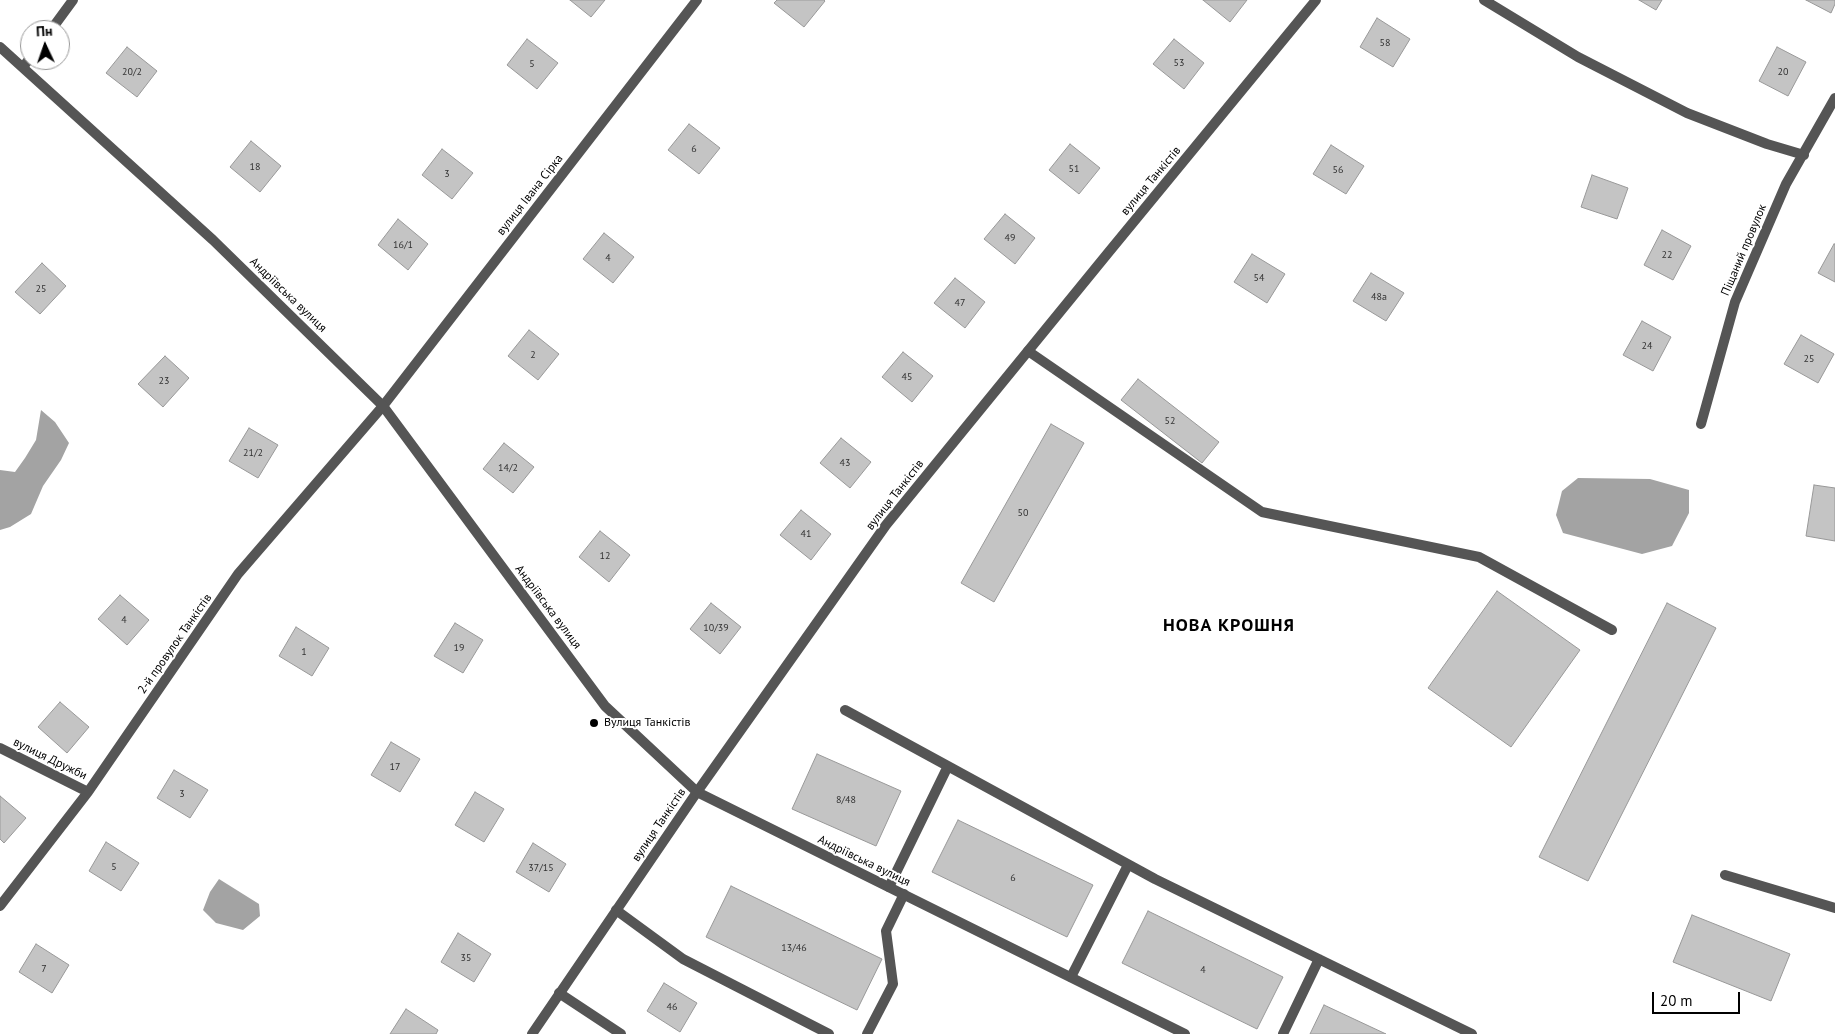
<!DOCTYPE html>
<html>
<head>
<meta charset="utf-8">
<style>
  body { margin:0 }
  #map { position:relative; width:1835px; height:1034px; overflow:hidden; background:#fff; font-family:"PT Sans",sans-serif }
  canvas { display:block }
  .north { position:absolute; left:20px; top:20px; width:50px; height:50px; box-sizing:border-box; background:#fff; border:1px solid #999; border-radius:50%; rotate:357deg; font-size:14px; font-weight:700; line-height:20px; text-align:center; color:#000 }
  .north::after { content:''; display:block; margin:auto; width:18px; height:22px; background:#000; clip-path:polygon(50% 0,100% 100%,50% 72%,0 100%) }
  .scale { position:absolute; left:1652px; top:992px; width:88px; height:22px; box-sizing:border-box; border:2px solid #000; border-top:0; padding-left:6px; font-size:15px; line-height:18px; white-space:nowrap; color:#000; -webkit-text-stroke:4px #fff; paint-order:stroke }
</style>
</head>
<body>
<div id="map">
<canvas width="1835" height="1034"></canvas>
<div class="north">Пн</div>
<div class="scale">20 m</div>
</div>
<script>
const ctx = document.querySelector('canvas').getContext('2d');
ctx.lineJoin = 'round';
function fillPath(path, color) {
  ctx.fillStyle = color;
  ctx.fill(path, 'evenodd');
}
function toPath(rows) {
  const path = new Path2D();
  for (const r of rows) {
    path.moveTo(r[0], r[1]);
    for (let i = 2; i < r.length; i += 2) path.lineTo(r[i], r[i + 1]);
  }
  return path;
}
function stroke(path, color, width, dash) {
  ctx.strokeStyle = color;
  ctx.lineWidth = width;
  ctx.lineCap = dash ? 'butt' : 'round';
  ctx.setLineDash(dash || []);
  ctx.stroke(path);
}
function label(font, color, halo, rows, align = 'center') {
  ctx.font = font + ' "PT Sans",sans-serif';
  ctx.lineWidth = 4;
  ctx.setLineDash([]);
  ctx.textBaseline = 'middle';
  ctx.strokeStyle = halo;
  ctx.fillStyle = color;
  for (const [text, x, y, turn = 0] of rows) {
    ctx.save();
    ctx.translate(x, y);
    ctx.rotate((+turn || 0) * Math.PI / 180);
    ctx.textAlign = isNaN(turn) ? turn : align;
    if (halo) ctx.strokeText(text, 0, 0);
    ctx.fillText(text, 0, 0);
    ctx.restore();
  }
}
fillPath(toPath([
  [41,410,55,422,69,443,61,460,43,486,31,514,10,527,0,530,0,470,15,472,25,458,36,440],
  [1578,478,1650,479,1689,490,1689,513,1672,546,1642,554,1563,533,1556,515,1562,491],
  [219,879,259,904,260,916,243,930,216,923,203,910,210,892]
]), '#a3a3a3');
const building = toPath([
  [570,0,605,0,591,17,570,0],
  [777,0,824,0,825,1,804,27,774,3,777,0],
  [1203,0,1247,0,1230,22,1203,0],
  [1639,0,1662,0,1656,10,1639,0],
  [1806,0,1835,0,1835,4,1831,13,1806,0],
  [1377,18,1410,39,1393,67,1360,47,1377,18],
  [527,39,558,63,537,89,507,65,527,39],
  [1174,39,1204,63,1184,89,1153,64,1174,39],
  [127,47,157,71,137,97,106,73,127,47],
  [1777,47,1806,62,1788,96,1759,81,1777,47],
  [689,124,720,148,699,174,668,150,689,124],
  [251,141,281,166,260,192,230,167,251,141],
  [1070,144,1100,168,1079,194,1049,170,1070,144],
  [1331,145,1364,166,1346,194,1313,174,1331,145],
  [442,149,473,173,452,199,422,175,442,149],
  [1592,175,1628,188,1617,219,1581,207,1592,175],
  [1005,214,1035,238,1015,264,984,239,1005,214],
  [398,219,428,244,408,270,378,245,398,219],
  [1662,230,1691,246,1673,280,1644,265,1662,230],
  [604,233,634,257,613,283,583,259,604,233],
  [1834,244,1835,244,1835,282,1818,273,1834,244],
  [1252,254,1285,274,1267,303,1234,282,1252,254],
  [42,263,66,286,40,314,15,292,42,263],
  [1371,273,1404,293,1386,321,1353,301,1371,273],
  [955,278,985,302,965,328,934,303,955,278],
  [1642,321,1671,337,1653,371,1623,355,1642,321],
  [529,330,559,354,538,380,508,356,529,330],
  [1801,335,1834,354,1818,383,1784,364,1801,335],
  [903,352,933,376,912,402,882,377,903,352],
  [165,356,189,378,163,407,138,384,165,356],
  [1138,379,1219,442,1202,463,1121,400,1138,379],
  [1051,424,1084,443,994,602,961,583,1051,424],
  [249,428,278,445,258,478,229,461,249,428],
  [841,438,871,462,850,488,820,463,841,438],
  [504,443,534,467,513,493,483,469,504,443],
  [1814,485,1835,488,1835,541,1806,536,1814,485],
  [801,510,831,534,811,560,780,535,801,510],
  [600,531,630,555,609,582,579,557,600,531],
  [1497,591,1580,650,1511,747,1428,688,1497,591],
  [120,595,149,620,127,645,98,619,120,595],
  [711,603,741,627,720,654,690,629,711,603],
  [1667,603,1716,628,1588,881,1539,857,1667,603],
  [455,623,483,640,463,673,434,656,455,623],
  [296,627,329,648,312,676,279,656,296,627],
  [60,702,89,727,67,753,38,727,60,702],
  [391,742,420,759,400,792,371,775,391,742],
  [817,754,901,791,876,846,792,809,817,754],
  [174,770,208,790,190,818,157,798,174,770],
  [475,792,504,809,484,842,455,825,475,792],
  [0,796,26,818,4,843,0,839,0,796],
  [958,820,1093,885,1067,937,932,872,958,820],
  [106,842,139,863,121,891,89,871,106,842],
  [533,843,566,864,549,892,516,872,533,843],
  [731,886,882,959,857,1010,706,937,731,886],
  [1148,911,1283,977,1257,1029,1122,963,1148,911],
  [1692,915,1790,954,1771,1001,1673,962,1692,915],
  [458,933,491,954,474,982,441,962,458,933],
  [36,944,69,965,52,993,19,972,36,944],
  [664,983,697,1003,680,1032,647,1011,664,983],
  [1324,1005,1386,1034,1310,1034,1324,1005],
  [406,1009,438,1030,436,1034,390,1034,406,1009]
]);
fillPath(building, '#c4c4c4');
stroke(building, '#999', 1);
stroke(toPath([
  [1028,351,1262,512,1479,557,1612,630],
  [845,710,1155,879,1472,1034],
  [1725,875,1835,908],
  [889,887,948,766],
  [616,910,683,959,829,1034],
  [1071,977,1128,865],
  [559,993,621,1034],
  [867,1034,893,984,886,931,904,894],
  [1283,1034,1319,959]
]), '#555', 10);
stroke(toPath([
  [1484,0,1578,57,1687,113,1767,144,1804,155],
  [51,30,73,0],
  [23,67,30,58],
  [1701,424,1735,302,1786,184,1835,98],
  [0,748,88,792],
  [0,906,88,792,238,574,383,406,697,0],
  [532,1034,697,792,886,525,1108,253,1316,0]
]), '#555', 10);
stroke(toPath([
  [0,47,213,240,383,406,605,706,697,792,1185,1034]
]), '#555', 10);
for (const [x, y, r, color] of [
  [594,723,5,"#000"]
]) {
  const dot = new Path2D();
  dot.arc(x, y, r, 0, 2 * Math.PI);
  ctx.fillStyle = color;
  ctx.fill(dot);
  stroke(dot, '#fff', 2);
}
label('10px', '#313131', null, [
  ["58",1385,43],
  ["53",1179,63],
  ["5",532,64],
  ["20/2",132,72],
  ["20",1783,72],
  ["6",694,149],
  ["18",255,167],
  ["51",1074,169],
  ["56",1338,170],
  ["3",447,174],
  ["49",1010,238],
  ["16/1",403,245],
  ["22",1667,255],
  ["4",608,258],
  ["54",1259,278],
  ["25",41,289],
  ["48а",1379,297],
  ["47",960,303],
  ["24",1647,346],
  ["2",533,355],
  ["25",1809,359],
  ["45",907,377],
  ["23",164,381],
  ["52",1170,421],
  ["21/2",253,453],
  ["43",845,463],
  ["14/2",508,468],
  ["50",1023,513],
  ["41",806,534],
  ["12",605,556],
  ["4",124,620],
  ["10/39",716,628],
  ["19",459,648],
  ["1",304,652],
  ["17",395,767],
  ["3",182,794],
  ["8/48",846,800],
  ["5",114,867],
  ["37/15",541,868],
  ["6",1013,878],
  ["13/46",794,948],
  ["35",466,958],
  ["7",44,969],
  ["4",1203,970],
  ["46",672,1007]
]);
label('12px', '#000', '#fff', [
  ["вулиця Танкістів",1151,181,-50],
  ["вулиця Івана Сірка",530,195,-52],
  ["Піщаний провулок",1744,250,-67],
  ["Андріївська вулиця",288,295,44],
  ["вулиця Танкістів",895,495,-52],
  ["Андріївська вулиця",548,607,53],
  ["2-й провулок Танкістів",175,644,-55],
  ["вулиця Дружби",50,759,26],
  ["вулиця Танкістів",659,825,-56],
  ["Андріївська вулиця",864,861,26]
]);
label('12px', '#000', '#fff', [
  ["Вулиця Танкістів",604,723]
], 'left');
ctx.letterSpacing = '1px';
label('bold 18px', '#000', '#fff', [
  ["НОВА КРОШНЯ",1229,626]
]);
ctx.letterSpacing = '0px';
</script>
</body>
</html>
